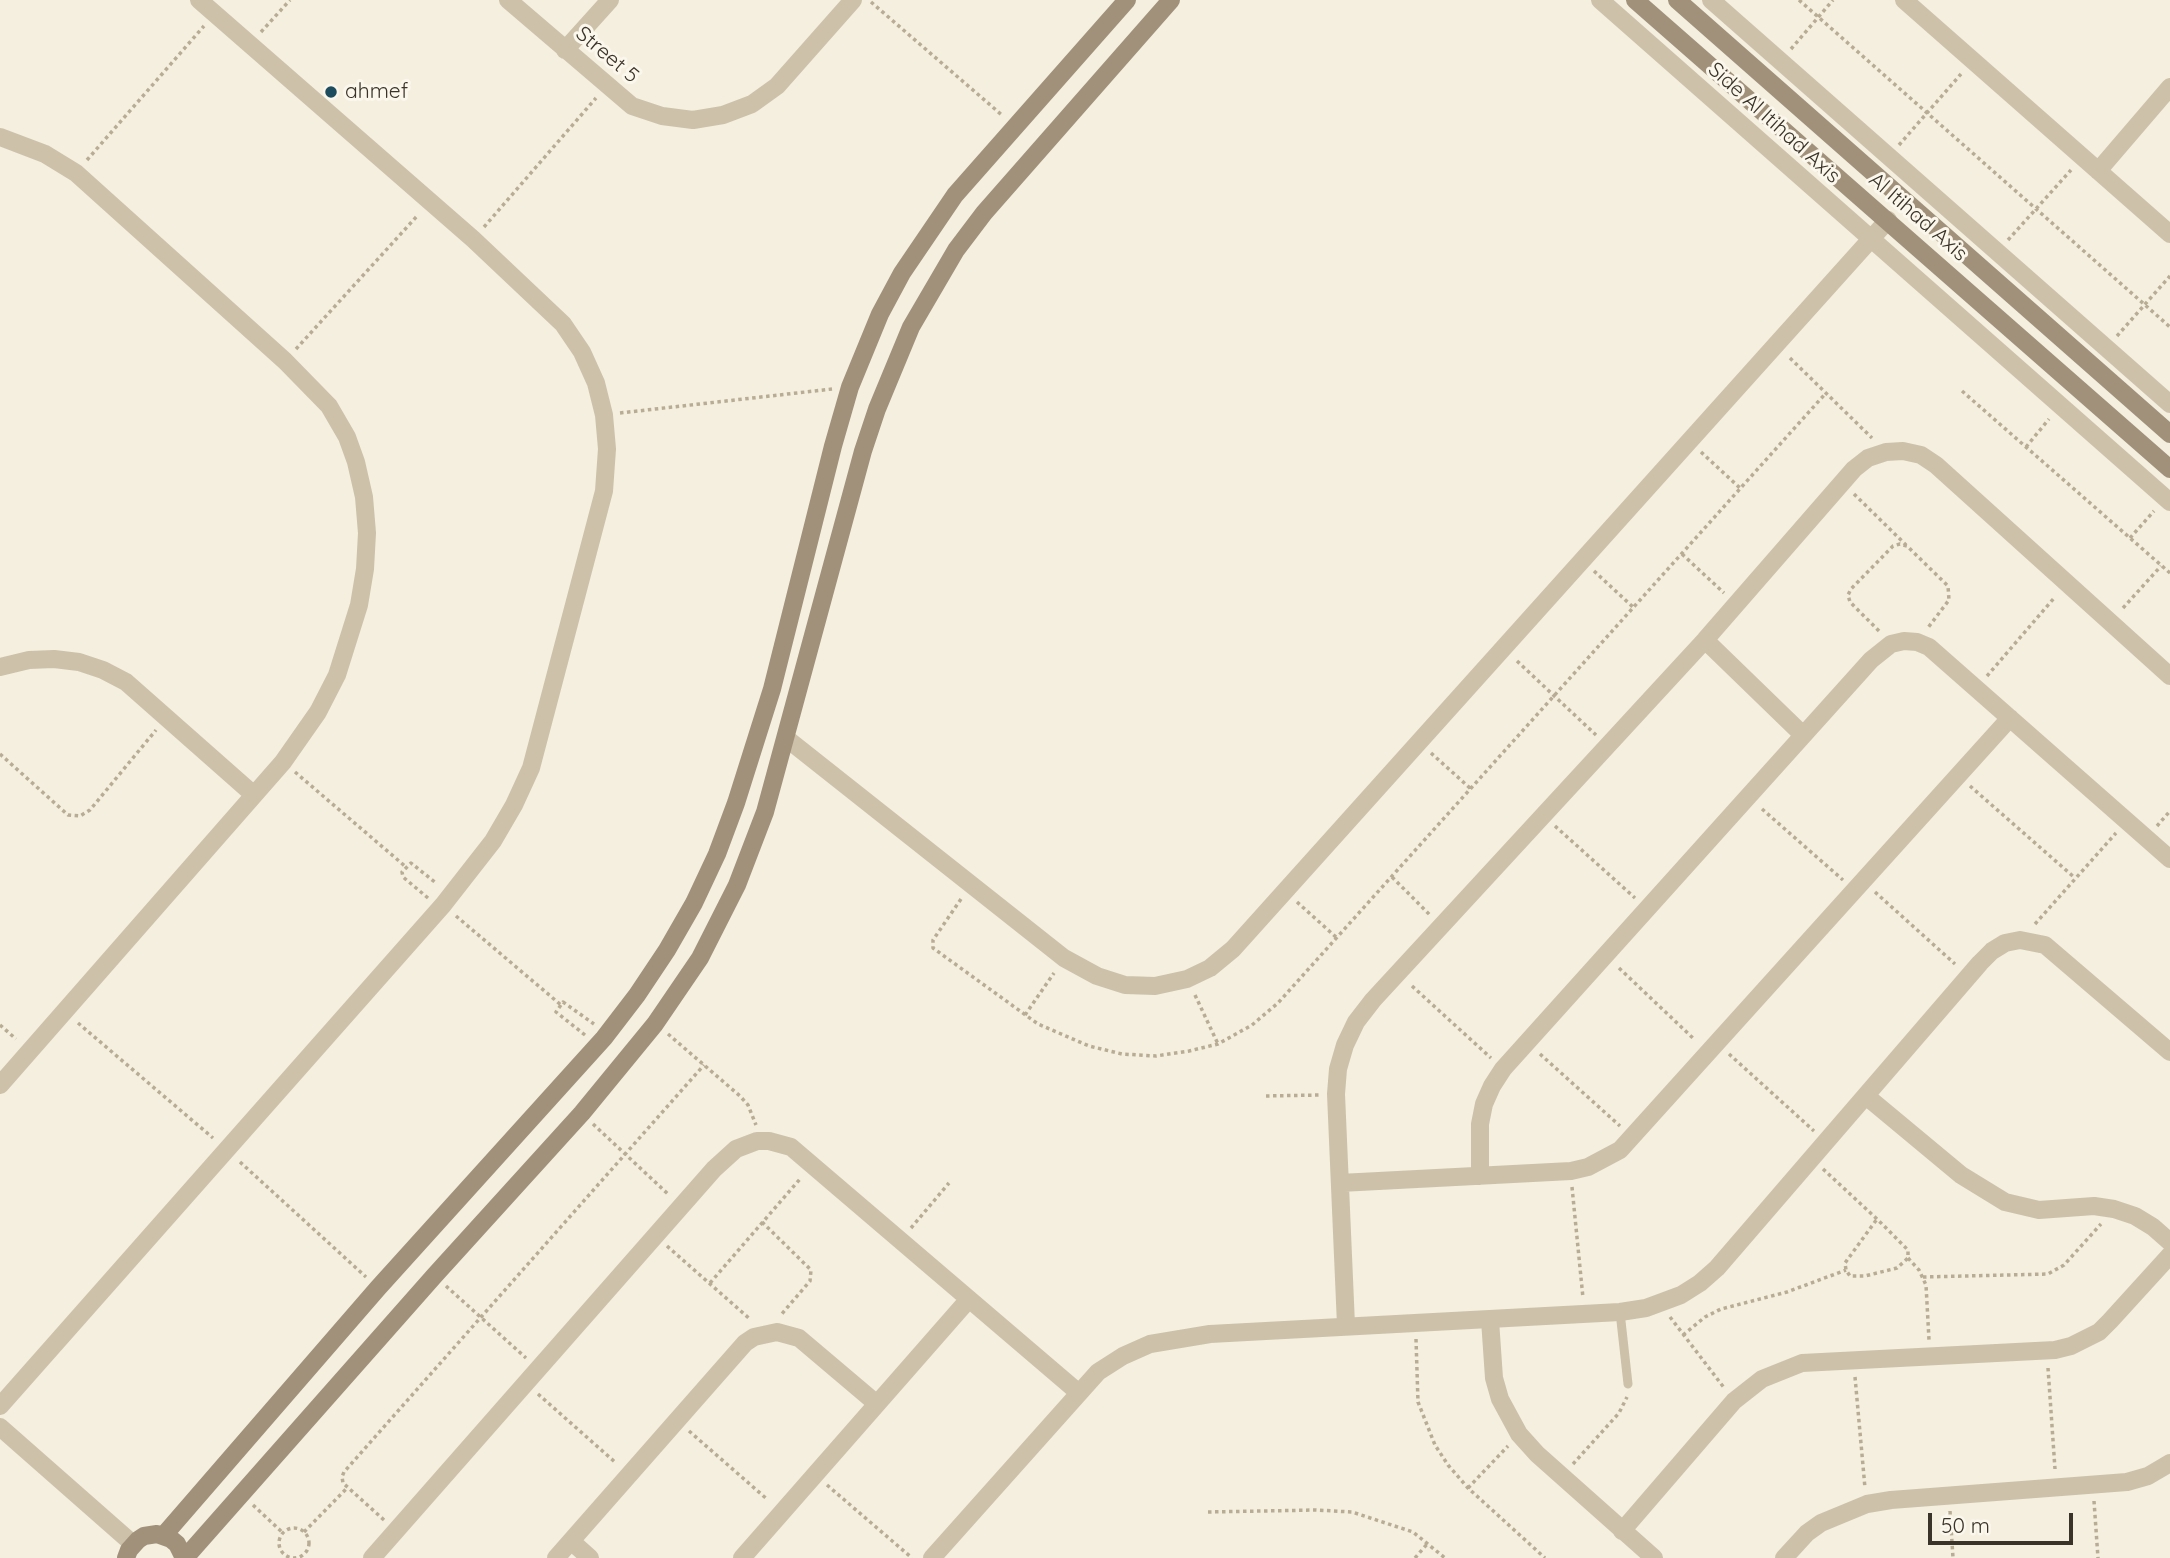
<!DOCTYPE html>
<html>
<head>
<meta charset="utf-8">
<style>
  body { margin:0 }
  #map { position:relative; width:2170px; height:1558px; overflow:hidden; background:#f4efdf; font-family:Quicksand,sans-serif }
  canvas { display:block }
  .scale { position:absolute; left:1928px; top:1513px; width:145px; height:32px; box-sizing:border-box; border:4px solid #3a332a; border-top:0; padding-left:9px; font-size:21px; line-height:24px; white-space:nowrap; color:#3a332a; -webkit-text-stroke:5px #fbf7ec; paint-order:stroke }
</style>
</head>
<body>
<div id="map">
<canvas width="2170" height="1558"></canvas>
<div class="scale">50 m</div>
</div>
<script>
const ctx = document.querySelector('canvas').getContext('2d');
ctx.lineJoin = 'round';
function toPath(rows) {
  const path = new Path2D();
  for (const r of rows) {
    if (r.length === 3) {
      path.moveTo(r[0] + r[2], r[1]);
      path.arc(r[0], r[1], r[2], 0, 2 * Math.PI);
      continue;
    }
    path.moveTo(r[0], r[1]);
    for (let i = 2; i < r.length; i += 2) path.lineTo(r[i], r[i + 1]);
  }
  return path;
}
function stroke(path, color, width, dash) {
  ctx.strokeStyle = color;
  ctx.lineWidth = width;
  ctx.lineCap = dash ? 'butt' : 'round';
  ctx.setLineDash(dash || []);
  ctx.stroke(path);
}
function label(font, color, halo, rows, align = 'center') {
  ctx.font = font + ' Quicksand,sans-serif';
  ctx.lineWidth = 6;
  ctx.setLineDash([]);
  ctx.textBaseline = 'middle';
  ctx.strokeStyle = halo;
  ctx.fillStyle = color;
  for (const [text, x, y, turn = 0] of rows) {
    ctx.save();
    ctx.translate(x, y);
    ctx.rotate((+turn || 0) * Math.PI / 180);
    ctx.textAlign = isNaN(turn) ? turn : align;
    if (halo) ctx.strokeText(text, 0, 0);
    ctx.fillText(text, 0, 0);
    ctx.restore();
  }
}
stroke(toPath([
  [1799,0,2170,327],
  [871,2,1003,116],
  [261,32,290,0],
  [1791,49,1833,0],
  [1899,145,1961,74],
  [87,160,204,26],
  [484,227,596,98],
  [2008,240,2071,170],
  [2117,336,2170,276],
  [296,349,418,215],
  [1790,358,1872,438],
  [1962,391,2170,573],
  [620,413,832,389],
  [2026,447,2049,419],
  [1701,452,1741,489],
  [1854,494,1906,545],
  [2130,538,2154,511],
  [1682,554,1724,593],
  [1594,571,1634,608],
  [2123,608,2161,566],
  [1879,631,1850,602,1848,595,1851,589,1893,546,1900,544,1907,546,1948,586,1949,600,1927,629],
  [1517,661,1596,735],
  [1987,676,2055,597],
  [1431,753,1471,789],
  [0,754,68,815,80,816,90,810,156,730],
  [295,772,406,867],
  [1970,786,2075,878],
  [1762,809,1843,880],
  [1555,826,1635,898],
  [2157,826,2170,811],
  [1392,877,1430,915],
  [1875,892,1955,964],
  [428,898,403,877,402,872,411,863,436,883],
  [961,899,933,940,933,948,1038,1024,1089,1046,1122,1054,1156,1056,1189,1051,1218,1044,1252,1025,1278,1003,1826,393],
  [1297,902,1337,938],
  [456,916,561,1005],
  [2035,924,2116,833],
  [1619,968,1695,1040],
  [1412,986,1491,1058],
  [1195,995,1218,1044],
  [1025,1015,1054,973],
  [78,1023,213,1138],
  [0,1025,16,1039],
  [668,1034,740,1096,748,1105,756,1125],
  [585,1035,556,1012,563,1002,594,1024],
  [1540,1054,1620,1126],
  [1729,1054,1814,1131],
  [1266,1096,1319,1095],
  [593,1124,669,1195],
  [240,1162,366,1277],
  [1823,1169,1877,1219,1908,1250,1908,1258,1897,1268,1865,1276,1850,1276,1846,1270,1845,1263,1877,1219],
  [1572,1187,1583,1298],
  [762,1222,811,1270,810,1281,780,1316],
  [911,1228,949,1183],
  [667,1246,751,1320],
  [1908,1258,1919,1270,1926,1285,1929,1340],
  [1923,1277,2048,1274,2064,1265,2101,1224],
  [710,1283,800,1179],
  [446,1286,526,1358],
  [1670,1317,1725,1389],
  [1683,1335,1705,1317,1721,1309,1787,1292,1846,1270],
  [1416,1339,1418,1402,1435,1445,1448,1465,1468,1488,1545,1558],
  [2048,1368,2055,1469],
  [1855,1377,1865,1488],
  [538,1394,616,1463],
  [689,1431,768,1500],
  [1573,1464,1619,1413,1627,1397],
  [827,1485,912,1558],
  [1468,1488,1508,1446],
  [2094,1501,2098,1558],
  [253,1505,283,1533],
  [1950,1511,1953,1558],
  [1208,1512,1316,1510,1352,1512,1413,1532,1445,1558],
  [384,1520,343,1483,342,1477,344,1472,704,1065],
  [294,1543,15],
  [304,1532,348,1487],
  [1415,1558,1428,1543]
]), '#b9ac94', 3.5, [3.5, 3.5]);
stroke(toPath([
  [1620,1312,1628,1384]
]), '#cdc1aa', 9);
stroke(toPath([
  [508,0,632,106,662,116,693,120,723,115,752,104,777,86,853,0],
  [1600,0,2170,502],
  [1711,0,2170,404],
  [1904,0,2170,234],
  [565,50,610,0],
  [0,137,45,154,76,173,285,361,329,406,347,437,356,462,364,497,367,533,365,569,359,605,337,675,318,712,283,762,0,1085],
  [2098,171,2170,87],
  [1705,640,1803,735],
  [0,667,29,660,54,659,79,662,103,670,126,682,254,795],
  [786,738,1064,958,1097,976,1125,985,1155,986,1187,979,1210,968,1233,949,1888,220],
  [1866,1096,1961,1175,2005,1202,2039,1210,2094,1206,2114,1209,2135,1216,2153,1227,2170,1242],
  [1480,1176,1480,1124,1484,1104,1492,1086,1503,1069,1871,660,1891,644,1904,641,1917,642,1929,647,2170,859],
  [1340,1183,1571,1171,1588,1167,1620,1150,2010,718],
  [1490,1320,1494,1378,1500,1399,1519,1434,1537,1454,1654,1558],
  [1346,1325,1336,1094,1338,1069,1345,1045,1356,1022,1373,1000,1705,640,1854,469,1868,458,1886,452,1903,451,1921,455,1936,465,2170,676],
  [0,1406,443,905,493,841,514,805,531,768,604,491,607,449,604,415,596,383,582,352,563,324,473,239,199,0],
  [0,1427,133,1544],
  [1622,1531,1734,1401,1762,1379,1802,1363,2055,1350,2071,1346,2099,1332,2110,1321,2170,1255],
  [571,1541,590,1558],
  [372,1558,714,1169,736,1149,757,1141,769,1141,791,1147,1079,1393],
  [556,1558,745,1343,754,1337,777,1332,799,1338,877,1404],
  [742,1558,969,1299],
  [932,1558,1098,1372,1123,1356,1150,1344,1210,1334,1620,1312,1646,1308,1681,1295,1700,1283,1717,1268,1980,963,1992,951,2005,943,2020,940,2045,945,2170,1052],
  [1784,1558,1807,1533,1821,1523,1867,1504,1891,1500,2127,1482,2148,1476,2170,1463]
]), '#cdc1aa', 18);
stroke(toPath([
  [1635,0,2170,469],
  [1677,0,2170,434],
  [164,1535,378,1288,604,1038,637,995,667,950,694,903,717,854,736,803,772,689,833,446,850,387,880,314,902,273,955,195,1127,0],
  [126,1558,129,1550,138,1540,144,1536,157,1534,171,1539,177,1544,184,1558],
  [185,1558,435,1275,582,1113,655,1024,700,958,737,885,765,812,863,451,877,409,911,327,956,250,984,213,1171,0]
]), '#a1917b', 18);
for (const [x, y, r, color] of [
  [331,92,7,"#1d4c5e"]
]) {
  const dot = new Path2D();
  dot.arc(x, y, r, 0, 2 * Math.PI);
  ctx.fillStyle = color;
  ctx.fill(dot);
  stroke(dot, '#fbf7ec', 2.5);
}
label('21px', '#3a332a', '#fbf7ec', [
  ["Street 5",607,55,40],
  ["Side Al Itihad Axis",1774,123,42],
  ["Al Itihad Axis",1918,217,41]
]);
label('21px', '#3a332a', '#fbf7ec', [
  ["ahmef",345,92]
], 'left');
</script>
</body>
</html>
